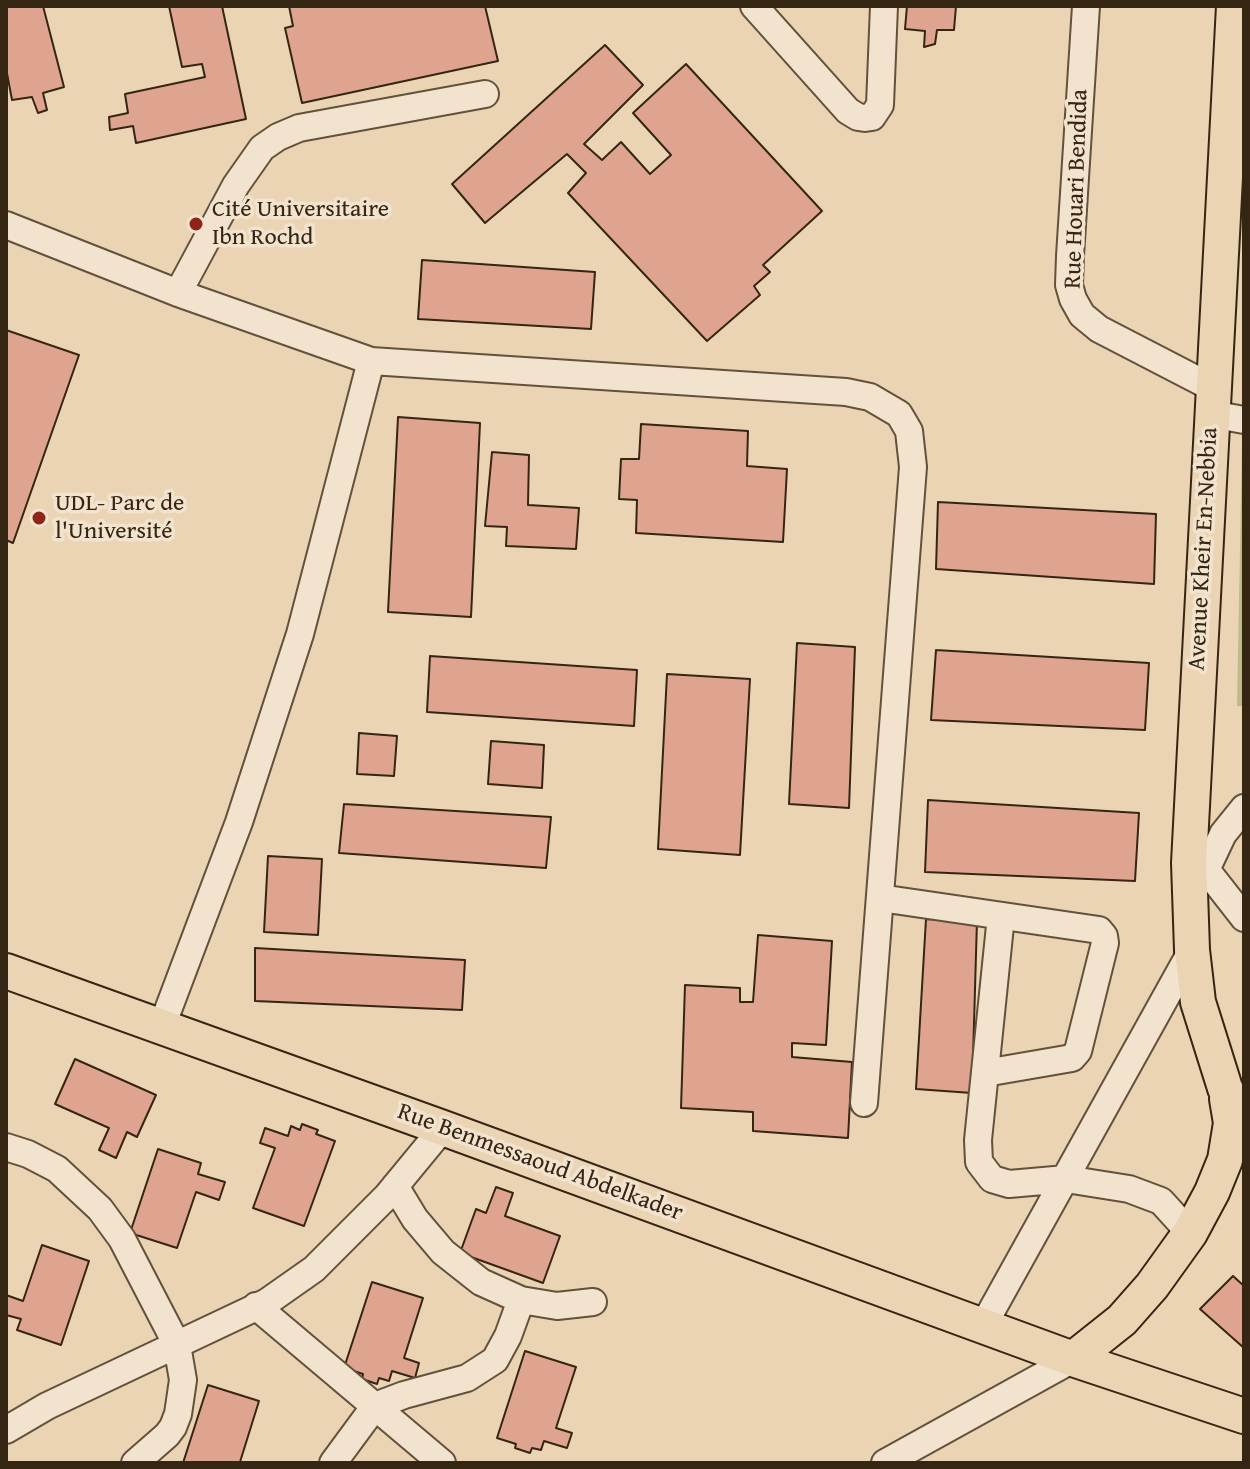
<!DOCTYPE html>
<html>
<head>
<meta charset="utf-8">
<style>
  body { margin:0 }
  #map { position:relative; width:1250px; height:1469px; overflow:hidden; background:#ebd4b4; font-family:"Gentium Book Plus",serif }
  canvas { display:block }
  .frame { position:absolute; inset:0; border:8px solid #352513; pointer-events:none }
</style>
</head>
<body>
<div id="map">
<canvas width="1250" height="1469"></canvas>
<div class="frame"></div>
</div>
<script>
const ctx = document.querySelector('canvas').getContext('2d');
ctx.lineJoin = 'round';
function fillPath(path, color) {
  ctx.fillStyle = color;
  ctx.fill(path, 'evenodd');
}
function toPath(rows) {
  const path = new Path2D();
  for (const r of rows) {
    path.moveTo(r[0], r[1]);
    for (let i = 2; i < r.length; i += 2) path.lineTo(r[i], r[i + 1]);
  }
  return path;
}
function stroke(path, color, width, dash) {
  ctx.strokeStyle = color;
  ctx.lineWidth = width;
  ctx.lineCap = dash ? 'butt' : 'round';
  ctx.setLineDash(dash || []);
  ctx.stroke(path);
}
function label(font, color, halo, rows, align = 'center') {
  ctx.font = font + ' "Gentium Book Plus",serif';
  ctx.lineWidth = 7;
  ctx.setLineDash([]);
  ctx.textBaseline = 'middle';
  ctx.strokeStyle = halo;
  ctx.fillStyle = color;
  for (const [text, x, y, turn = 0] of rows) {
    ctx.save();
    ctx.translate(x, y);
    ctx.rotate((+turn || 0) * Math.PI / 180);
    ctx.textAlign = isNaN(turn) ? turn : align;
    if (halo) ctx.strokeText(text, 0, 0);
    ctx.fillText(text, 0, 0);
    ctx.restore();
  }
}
fillPath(toPath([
  [1242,444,1244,444,1244,706,1237,706]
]), '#bcbb89');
const building = toPath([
  [6,6,43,6,64,87,43,93,47,110,38,113,32,97,12,100,6,68,6,6],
  [169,6,222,6,246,119,136,143,133,126,110,130,109,117,128,113,125,94,205,77,202,64,182,67,169,6],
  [289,6,485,6,498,61,302,103,285,28,293,26,289,6],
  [907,6,956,6,954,30,937,30,935,44,924,47,925,31,905,29,907,6],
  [605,45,643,85,584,144,602,160,621,142,650,174,671,155,633,113,686,64,822,211,763,265,770,272,754,286,760,295,707,341,568,193,586,173,567,154,485,223,452,184,605,45],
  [422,260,595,272,591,329,418,319,422,260],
  [6,330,79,355,13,543,6,540,6,330],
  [398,417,480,423,471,617,388,612,398,417],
  [641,424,748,431,747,466,787,469,783,542,636,533,637,500,619,499,621,459,639,459,641,424],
  [492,452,529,455,528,505,579,508,576,549,506,546,507,527,485,526,492,452],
  [938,502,1156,514,1154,584,936,569,938,502],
  [797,643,855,647,849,808,789,804,797,643],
  [936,650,1149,663,1145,730,931,720,936,650],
  [430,656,637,670,634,726,427,712,430,656],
  [667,674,750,679,740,855,658,849,667,674],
  [359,733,397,736,394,776,357,774,359,733],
  [491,741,544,745,542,788,488,784,491,741],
  [928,800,1139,813,1135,881,925,872,928,800],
  [344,804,551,817,546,868,339,853,344,804],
  [268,856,322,859,318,935,264,932,268,856],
  [926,919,977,920,972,1093,916,1089,926,919],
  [758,935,832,941,826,1045,792,1043,792,1057,852,1062,848,1138,753,1131,753,1112,681,1108,685,985,740,988,740,1002,753,1002,758,935],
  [255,948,465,960,462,1010,255,1001,255,948],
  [75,1059,156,1095,137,1137,127,1132,116,1158,99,1150,109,1128,55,1104,75,1059],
  [302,1124,318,1130,316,1134,335,1141,304,1226,253,1208,275,1148,260,1143,265,1128,288,1136,291,1126,300,1130,302,1124],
  [158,1149,201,1163,198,1174,225,1182,219,1200,196,1192,177,1248,130,1233,158,1149],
  [496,1187,513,1193,505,1216,560,1236,543,1283,460,1253,476,1209,486,1213,496,1187],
  [42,1245,89,1261,61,1345,17,1330,21,1319,6,1315,6,1295,23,1301,42,1245],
  [1233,1276,1244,1286,1244,1348,1200,1309,1233,1276],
  [372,1282,423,1298,404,1358,419,1363,415,1378,392,1371,389,1381,379,1378,377,1384,362,1379,363,1374,344,1368,372,1282],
  [525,1351,576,1367,556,1428,572,1433,567,1448,544,1441,541,1450,532,1448,530,1453,515,1448,516,1444,497,1438,525,1351],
  [208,1385,259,1401,240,1462,244,1463,183,1463,208,1385]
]);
fillPath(building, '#dfa48f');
stroke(building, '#352513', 2);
const minor = toPath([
  [754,6,848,111,858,117,865,118,872,117,880,105,884,6],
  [1086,6,1070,256,1069,285,1073,299,1082,315,1099,329,1213,388],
  [6,225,178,293,371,361,300,634,239,822,162,1026],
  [178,293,236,185,262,148,278,137,299,128,485,94],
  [371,361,846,392,870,397,899,414,909,431,913,467,864,1103],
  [1211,414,1244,420],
  [1190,849,1244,918],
  [1206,870,1223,834,1244,808],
  [880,898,1099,930,1104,936,1105,943,1078,1051,1072,1058,985,1073],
  [1001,916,978,1140,979,1162,992,1179,1009,1184,1066,1179,1129,1189,1161,1201,1190,1233],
  [6,1147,28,1154,57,1169,100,1209,122,1239,177,1345,183,1380,178,1414,173,1427,167,1435,135,1463],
  [395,1186,415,1219,443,1252,481,1282,521,1300,557,1306,593,1302],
  [256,1306,442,1463],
  [983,1326,1192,950],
  [6,1430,47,1406,267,1302,314,1269,387,1196,443,1128],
  [333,1463,375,1406,404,1395,467,1378,495,1360,508,1336,521,1300],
  [885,1463,1073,1359]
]);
const major = toPath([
  [1234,6,1189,863,1192,950,1198,1002,1225,1088,1244,1129],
  [6,971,443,1128,1073,1359,1244,1416],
  [1073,1359,1122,1320,1152,1286,1190,1233,1212,1192,1225,1160,1231,1123,1227,1099]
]);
stroke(minor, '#62513b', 30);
stroke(major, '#352513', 38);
stroke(minor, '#f2e3ce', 26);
stroke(major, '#ebd4b4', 34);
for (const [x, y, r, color] of [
  [196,224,8,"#8f2418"],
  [39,518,8,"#8f2418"]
]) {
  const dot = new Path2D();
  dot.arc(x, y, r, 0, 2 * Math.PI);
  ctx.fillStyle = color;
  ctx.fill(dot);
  stroke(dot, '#f2e3ce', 3);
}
label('24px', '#352513', '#f2e3ce', [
  ["Rue Houari Bendida",1077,189,-88],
  ["Avenue Kheir En-Nebbia",1204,549,-87],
  ["Rue Benmessaoud Abdelkader",540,1163,20]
]);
label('24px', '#352513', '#f2e3ce', [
  ["Cité Universitaire",212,210],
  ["Ibn Rochd",212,238],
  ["UDL- Parc de",55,504],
  ["l'Université",55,532]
], 'left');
</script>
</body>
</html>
